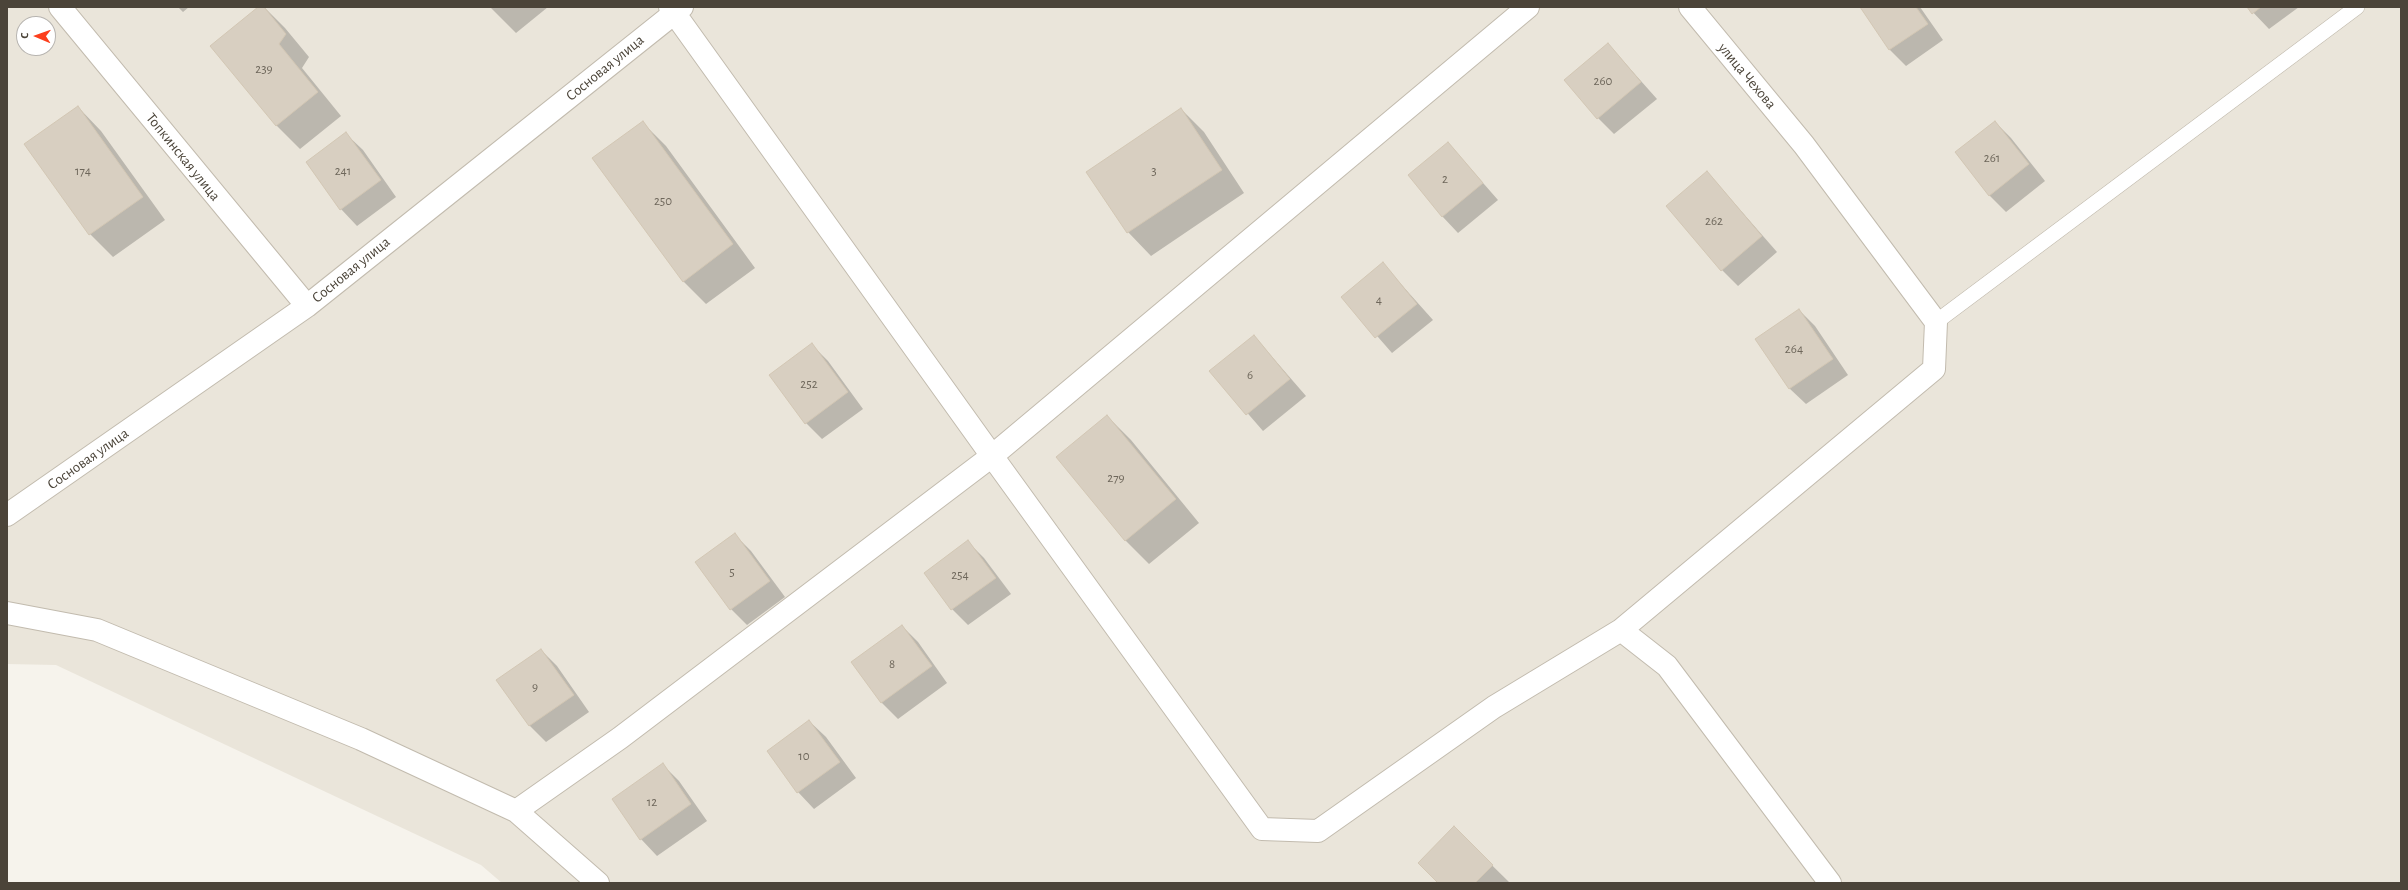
<!DOCTYPE html>
<html>
<head>
<meta charset="utf-8">
<style>
  body { margin:0 }
  #map { position:relative; width:2408px; height:890px; overflow:hidden; background:#f6f3ec; font-family:"Alegreya Sans",sans-serif }
  canvas { display:block }
  .frame { position:absolute; inset:0; border:8px solid #4b4439; pointer-events:none }
  .north { position:absolute; left:16px; top:16px; width:40px; height:40px; box-sizing:border-box; background:#fff; border:1px solid #b7b4b0; border-radius:50%; rotate:272deg; font-size:11px; font-weight:700; line-height:16px; text-align:center; color:#4b4439 }
  .north::after { content:''; display:block; margin:auto; width:14px; height:18px; background:#fc3f1d; clip-path:polygon(50% 0,100% 100%,50% 72%,0 100%) }
</style>
</head>
<body>
<div id="map">
<canvas width="2408" height="890"></canvas>
<div class="frame"></div>
<div class="north">С</div>
</div>
<script>
const ctx = document.querySelector('canvas').getContext('2d');
ctx.lineJoin = 'round';
function fillPath(path, color) {
  ctx.fillStyle = color;
  ctx.fill(path, 'evenodd');
}
function toPath(rows) {
  const path = new Path2D();
  for (const r of rows) {
    path.moveTo(r[0], r[1]);
    for (let i = 2; i < r.length; i += 2) path.lineTo(r[i], r[i + 1]);
  }
  return path;
}
function stroke(path, color, width, dash) {
  ctx.strokeStyle = color;
  ctx.lineWidth = width;
  ctx.lineCap = dash ? 'butt' : 'round';
  ctx.setLineDash(dash || []);
  ctx.stroke(path);
}
function label(font, color, halo, rows, align = 'center') {
  ctx.font = font + ' "Alegreya Sans",sans-serif';
  ctx.lineWidth = 4;
  ctx.setLineDash([]);
  ctx.textBaseline = 'middle';
  ctx.strokeStyle = halo;
  ctx.fillStyle = color;
  for (const [text, x, y, turn = 0] of rows) {
    ctx.save();
    ctx.translate(x, y);
    ctx.rotate((+turn || 0) * Math.PI / 180);
    ctx.textAlign = isNaN(turn) ? turn : align;
    if (halo) ctx.strokeText(text, 0, 0);
    ctx.fillText(text, 0, 0);
    ctx.restore();
  }
}
fillPath(toPath([
  [7,7,2401,7,2401,883,502,883,481,865,56,665,7,664],
  [24,24,48,24,48,48,24,48]
]), '#eae5da');
fillPath(toPath([
  [178,7,189,7,183,12],
  [260,7,264,7,285,28,309,57,302,68,341,116,300,149,277,126,212,46],
  [490,7,548,7,516,33],
  [1861,7,1920,7,1943,40,1906,66,1890,50],
  [2248,7,2299,7,2269,29],
  [1608,44,1657,99,1614,134,1598,118],
  [78,107,101,131,165,220,113,257,90,234],
  [1181,109,1204,132,1244,193,1151,256,1128,232,1087,172],
  [1995,122,2011,138,2045,181,2006,212,1990,196,1956,153],
  [643,123,666,146,755,268,706,304,683,281],
  [346,134,363,150,396,197,357,226,341,209,307,163],
  [1448,143,1498,200,1458,233,1442,216],
  [1707,172,1777,252,1738,286,1722,270],
  [1383,264,1433,320,1392,353,1343,297],
  [1799,310,1815,326,1848,375,1806,404,1789,388],
  [1254,336,1306,396,1263,431,1211,371],
  [812,345,828,361,863,409,822,439,806,423],
  [1107,416,1131,440,1199,523,1149,564,1126,541,1058,457],
  [735,535,751,551,785,597,747,625,731,609],
  [968,542,984,558,1011,594,968,625,952,609],
  [902,626,918,642,947,683,898,719,882,703,853,662],
  [541,650,557,666,589,712,546,742,530,726,498,680],
  [809,721,826,737,856,778,814,809,798,792],
  [663,765,679,781,707,821,657,856,641,839,613,799],
  [1454,828,1509,882,1508,883,1440,883]
]), '#0003');
const building = toPath([
  [258,7,264,7,286,34,279,44,318,92,276,126,210,46,258,7],
  [1860,7,1916,7,1928,24,1889,50,1860,7],
  [2247,7,2261,7,2252,14,2247,7],
  [1608,43,1641,82,1597,119,1564,80,1608,43],
  [78,106,143,197,89,235,24,144,78,106],
  [1181,108,1222,170,1127,233,1086,172,1181,108],
  [643,121,733,244,683,282,592,158,643,121],
  [1995,121,2029,164,1989,196,1955,152,1995,121],
  [346,132,381,180,340,210,306,162,346,132],
  [1448,142,1483,183,1442,217,1408,175,1448,142],
  [1707,171,1762,236,1721,271,1666,206,1707,171],
  [1383,262,1417,304,1375,338,1341,297,1383,262],
  [1799,309,1833,359,1789,389,1755,339,1799,309],
  [1254,335,1290,379,1246,415,1209,371,1254,335],
  [812,343,848,392,805,424,769,375,812,343],
  [1107,415,1176,499,1125,541,1056,457,1107,415],
  [735,533,770,581,730,610,695,562,735,533],
  [968,540,996,578,951,610,924,573,968,540],
  [902,625,932,666,881,703,851,662,902,625],
  [541,649,574,695,529,726,496,680,541,649],
  [809,720,840,762,797,793,767,751,809,720],
  [663,763,691,804,640,840,612,799,663,763],
  [1454,826,1493,865,1475,883,1438,883,1418,863,1454,826]
]);
fillPath(building, '#d8cfc1');
stroke(building, '#d3c7b4', 1);
const lane = toPath([
  [1936,322,2357,7]
]);
const street = toPath([
  [60,7,307,306],
  [670,7,992,456,1528,7],
  [7,515,307,306,682,7],
  [7,613,97,630,361,739,516,811,620,738,992,456,1262,829,1318,831,1494,707,1621,630,1667,666,1830,883],
  [1621,630,1934,369,1936,322,1804,145,1690,7],
  [516,811,598,883]
]);
stroke(lane, '#c2bbae', 16);
stroke(street, '#c2bbae', 24);
stroke(lane, '#fff', 15);
stroke(street, '#fff', 22);
label('13px', '#6e675b', null, [
  ["239",264,69],
  ["260",1603,81],
  ["261",1992,158],
  ["174",83,171],
  ["241",343,171],
  ["3",1154,171],
  ["2",1445,179],
  ["250",663,201],
  ["262",1714,221],
  ["4",1379,300],
  ["264",1794,349],
  ["6",1250,375],
  ["252",809,384],
  ["279",1116,478],
  ["5",732,572],
  ["254",960,575],
  ["8",892,664],
  ["9",535,687],
  ["10",804,756],
  ["12",652,802]
]);
label('15px', '#4b4439', '#fff', [
  ["Сосновая улица",605,68,-39],
  ["улица Чехова",1747,76,50],
  ["Топкинская улица",183,157,51],
  ["Сосновая улица",351,270,-39],
  ["Сосновая улица",88,459,-35]
]);
</script>
</body>
</html>
